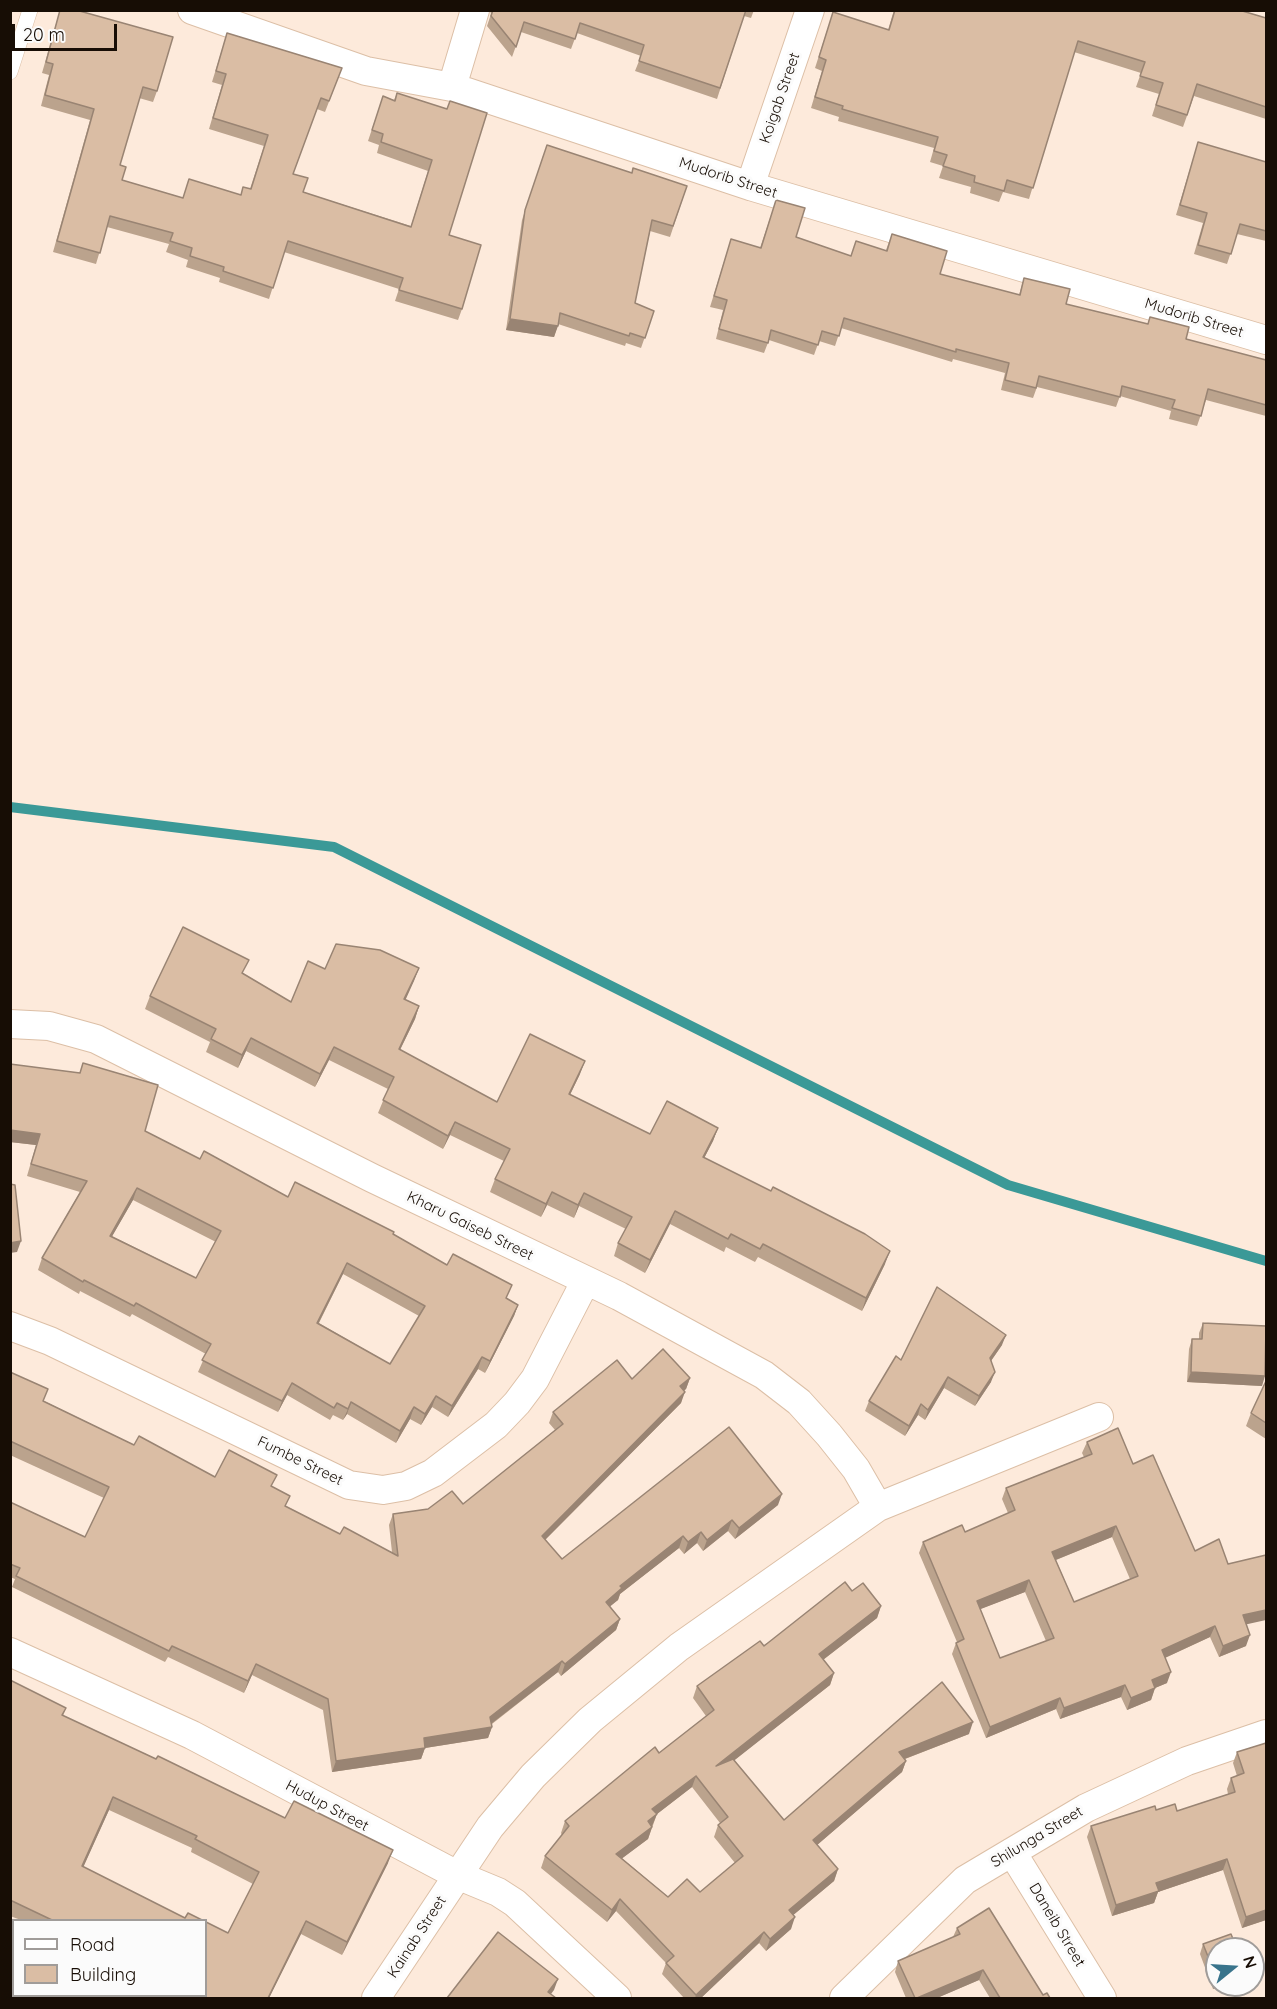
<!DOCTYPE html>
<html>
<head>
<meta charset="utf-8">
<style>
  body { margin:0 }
  #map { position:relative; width:1277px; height:2009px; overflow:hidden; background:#fdeadb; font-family:Quicksand,sans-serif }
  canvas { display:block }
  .frame { position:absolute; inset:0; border:12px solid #170d05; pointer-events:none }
  .legend { position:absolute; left:12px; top:1919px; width:195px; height:78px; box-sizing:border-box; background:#fbfbfb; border:2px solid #a09c99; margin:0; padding:8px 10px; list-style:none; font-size:18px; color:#170d05 }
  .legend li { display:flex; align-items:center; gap:12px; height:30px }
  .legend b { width:30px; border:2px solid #a09c99 }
  .north { position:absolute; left:1205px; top:1937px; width:60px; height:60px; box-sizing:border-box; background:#fbfbfb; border:2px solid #a09c99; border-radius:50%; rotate:72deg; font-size:16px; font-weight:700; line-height:24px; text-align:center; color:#170d05 }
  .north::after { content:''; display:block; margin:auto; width:21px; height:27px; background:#39748c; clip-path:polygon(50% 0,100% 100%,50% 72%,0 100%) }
  .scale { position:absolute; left:12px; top:24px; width:105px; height:27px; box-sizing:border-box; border:3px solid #170d05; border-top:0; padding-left:8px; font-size:18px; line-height:21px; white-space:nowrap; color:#170d05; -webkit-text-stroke:4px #fbfbfb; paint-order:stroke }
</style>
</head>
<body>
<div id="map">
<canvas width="1277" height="2009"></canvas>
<div class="frame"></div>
<ul class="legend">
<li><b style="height:8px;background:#fff"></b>Road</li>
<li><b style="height:16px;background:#dabda4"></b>Building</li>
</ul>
<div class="north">N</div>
<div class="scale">20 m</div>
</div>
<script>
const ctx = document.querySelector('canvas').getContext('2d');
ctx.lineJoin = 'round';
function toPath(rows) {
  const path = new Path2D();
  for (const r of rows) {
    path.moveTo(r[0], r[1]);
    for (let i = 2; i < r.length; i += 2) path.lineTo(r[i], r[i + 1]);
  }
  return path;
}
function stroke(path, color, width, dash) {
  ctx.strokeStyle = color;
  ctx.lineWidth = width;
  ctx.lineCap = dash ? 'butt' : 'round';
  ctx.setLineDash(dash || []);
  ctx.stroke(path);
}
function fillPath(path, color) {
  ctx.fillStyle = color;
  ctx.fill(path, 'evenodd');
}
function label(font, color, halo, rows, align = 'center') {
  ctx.font = font + ' Quicksand,sans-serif';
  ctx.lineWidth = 6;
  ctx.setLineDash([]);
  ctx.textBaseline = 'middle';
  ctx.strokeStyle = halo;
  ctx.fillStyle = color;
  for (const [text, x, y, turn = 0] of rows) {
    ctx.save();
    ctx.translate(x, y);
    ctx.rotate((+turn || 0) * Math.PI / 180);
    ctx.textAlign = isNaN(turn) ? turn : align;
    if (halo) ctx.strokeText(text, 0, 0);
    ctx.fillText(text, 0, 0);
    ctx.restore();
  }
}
stroke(toPath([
  [10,807,334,847,1008,1185,1266,1261]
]), '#3b9997', 10);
const service = toPath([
  [10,72,30,10]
]);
const minor = toPath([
  [192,10,366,71,452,87,750,186,1266,340],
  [452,87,475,10],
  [750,186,810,10],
  [10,1024,49,1026,96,1039,372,1178,619,1296,764,1375,799,1402,829,1435,856,1469,878,1507],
  [10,1326,50,1341,349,1485,383,1490,406,1486,433,1473,496,1425,517,1403,535,1379,585,1282],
  [10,1652,192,1735,457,1875,498,1892,515,1903,617,1998],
  [1012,1852,1102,1998],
  [10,1997,14,1998],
  [376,1998,490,1827,533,1776,590,1720,679,1647,878,1507,1099,1417],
  [844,1998,965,1880,1086,1808,1187,1761,1266,1734]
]);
stroke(service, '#dcbfa6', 16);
stroke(minor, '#dcbfa6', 30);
stroke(service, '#fff', 15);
stroke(minor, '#fff', 28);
fillPath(toPath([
  [60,10,157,91,153,102,139,98,120,165,122,180,183,198,189,179,240,195,250,189,264,146,209,129,222,85,212,82,227,33,342,68,325,112,317,109,293,174,303,192,411,226,428,171,377,153,379,145,368,141,383,96,394,100,397,93,447,109,449,235,462,309,458,320,395,301,399,289,284,252,269,299,219,282,220,278,186,267,188,260,166,252,169,244,107,227,96,264,53,252,90,120,41,106,49,75,42,73],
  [490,10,754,10,751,18,744,16,717,99,635,71,641,56,577,33,571,49,521,32,512,57,487,26,491,14],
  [894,10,1239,10,1266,18,1266,119,1194,96,1183,127,1152,116,1159,94,1136,87,1141,73,1074,52,1029,199,1003,192,999,202,970,193,971,187,939,178,943,166,930,162,934,148,838,121,839,117,811,108,822,71,815,68,833,12,888,30],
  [1198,142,1266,162,1266,241,1237,234,1227,264,1194,254,1203,223,1176,215],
  [543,156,632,173,687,186,670,237,650,231,635,303,654,311,641,348,626,343,625,346,558,324,554,337,506,330,522,220],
  [776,200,796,237,851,256,886,250,892,234,940,274,1019,295,1024,278,1066,304,1148,324,1150,317,1186,339,1266,360,1266,416,1206,400,1197,426,1169,419,1171,411,1120,396,1116,407,1037,387,1033,398,1001,390,1005,373,953,359,952,362,841,328,835,346,819,341,814,355,769,340,764,353,716,339,723,310,710,307,731,239,760,248],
  [419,968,405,1000,419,1006,415,1019,400,1050,497,1102,580,1074,570,1095,650,1134,718,1128,713,1141,704,1158,885,1264,862,1311,758,1257,755,1262,726,1247,724,1252,670,1224,645,1273,614,1256,618,1243,626,1229,579,1206,574,1218,547,1205,541,1217,490,1192,495,1179,504,1161,450,1135,443,1149,378,1113,388,1089,329,1060,315,1087,246,1051,238,1068,206,1052,210,1042,145,1009,150,996,244,974,291,1002,325,969],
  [83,1063,145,1131,200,1159,288,1197,393,1234,518,1305,514,1316,485,1373,478,1369,448,1417,432,1407,421,1425,410,1419,396,1443,347,1414,343,1420,333,1415,330,1420,287,1395,278,1412,198,1372,206,1354,132,1314,130,1317,80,1291,79,1294,38,1270,42,1258,80,1192,27,1176,36,1145,10,1142,10,1064,80,1073],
  [133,1200,216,1242,196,1278,112,1236],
  [343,1274,419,1316,390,1364,319,1323],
  [1203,1323,1262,1386,1187,1382,1189,1349,1192,1339,1199,1339,1199,1333],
  [1002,1345,991,1361,991,1382,975,1406,944,1388,925,1420,918,1415,905,1436,865,1411,869,1401,901,1360],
  [10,1372,44,1401,134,1445,215,1477,272,1487,286,1506,340,1534,392,1552,389,1525,393,1514,463,1504,555,1430,549,1423,553,1412,632,1379,690,1378,686,1389,684,1390,681,1403,545,1540,562,1559,778,1505,735,1539,728,1531,703,1551,697,1543,684,1554,679,1548,620,1594,618,1600,610,1606,620,1619,616,1630,561,1676,558,1672,492,1724,492,1727,488,1738,425,1748,421,1759,332,1772,323,1710,252,1675,244,1693,168,1657,165,1662,12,1587,15,1579,10,1577,10,1502,85,1537,104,1498,10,1455],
  [1266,1381,1266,1439,1246,1426,1251,1413],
  [1087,1442,1133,1464,1247,1624,1246,1646,1219,1657,1210,1637,1165,1658,1167,1683,1155,1688,1151,1700,1127,1710,1121,1697,1060,1719,1056,1709,986,1738,952,1654,956,1643,957,1642,919,1553,923,1542,965,1532,1008,1513,1002,1499,1006,1488,1084,1457,1082,1453],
  [1112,1537,1130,1579,1074,1602,1056,1560],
  [1025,1592,1046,1641,1000,1658,980,1609],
  [852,1591,881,1606,877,1618,823,1660,834,1673,830,1685,734,1760,784,1820,942,1682,969,1734,905,1759,906,1761,902,1772,817,1845,838,1869,834,1881,793,1915,791,1929,766,1951,759,1943,701,1998,684,1998,662,1974,666,1963,616,1911,607,1922,541,1868,545,1856,562,1835,561,1833,565,1821,659,1753,706,1716,693,1698,697,1686],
  [692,1787,720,1823,718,1825,714,1837,735,1863,700,1892,668,1897,622,1858,648,1839,657,1814],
  [10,1680,66,1708,63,1716,285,1818,388,1863,342,1955,301,1934,269,1998,168,1998,162,1995,206,1995,228,1933,253,1884,191,1852,192,1848,109,1810,83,1867,185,1918,202,1920,21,1920,10,1916],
  [1266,1743,1266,1920,1242,1928,1223,1870,1158,1892,1154,1903,1112,1916,1087,1837,1091,1826,1156,1810,1177,1811,1228,1794,1227,1789,1231,1778,1237,1776,1233,1763,1237,1752],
  [957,1928,1043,1995,1050,1998,990,1998,979,1980,937,1998,906,1998,895,1972,898,1961,953,1937],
  [1203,1944,1237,1949,1217,1985,1213,1989,1200,1954]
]), '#bba38d');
fillPath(toPath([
  [510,319,558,326,554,337,506,330],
  [419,968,414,981,400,1012,404,999],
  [419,1006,415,1019,394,1062,399,1049],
  [251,1038,246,1051,238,1068,242,1055],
  [334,1047,329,1060,315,1087,320,1074],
  [585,1061,580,1074,564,1107,569,1094],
  [455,1122,450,1135,443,1149,448,1136],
  [718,1128,713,1141,698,1170,703,1157],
  [10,1130,40,1134,36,1145,10,1142],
  [137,1188,133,1200,106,1247,110,1236],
  [552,1192,547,1205,541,1217,546,1204],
  [584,1193,579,1206,574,1218,578,1205],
  [675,1211,670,1224,645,1273,650,1260],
  [21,1241,17,1252,10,1253,10,1243],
  [890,1251,885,1264,862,1311,866,1298],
  [347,1263,343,1274,313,1334,317,1323],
  [518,1305,514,1316,485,1373,490,1361],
  [1006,1335,1002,1345,986,1368,990,1358],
  [482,1357,478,1369,448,1417,452,1406],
  [995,1372,991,1382,975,1406,979,1396],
  [1191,1372,1265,1376,1262,1386,1187,1382],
  [948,1377,944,1388,925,1420,928,1410],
  [690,1378,686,1389,676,1398,680,1386],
  [292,1383,287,1395,278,1412,282,1401],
  [685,1392,681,1403,538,1547,542,1536],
  [436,1396,432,1407,421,1425,425,1414],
  [351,1402,347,1414,343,1420,348,1409],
  [921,1404,918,1415,905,1436,909,1426],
  [414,1407,410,1419,396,1443,400,1431],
  [782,1494,778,1505,735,1539,739,1528],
  [732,1520,728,1531,703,1551,707,1540],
  [1116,1526,1112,1537,1048,1563,1052,1552],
  [701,1532,697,1543,684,1554,688,1542],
  [683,1536,679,1548,620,1594,618,1600,602,1613,606,1602,620,1586],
  [1029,1580,1025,1592,973,1612,977,1601],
  [881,1606,877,1618,815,1666,819,1654],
  [1266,1610,1266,1620,1239,1626,1243,1615],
  [620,1619,616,1630,561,1676,565,1664],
  [1215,1626,1210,1637,1158,1661,1162,1650],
  [1250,1635,1246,1646,1219,1657,1223,1646],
  [562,1661,558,1672,487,1727,492,1727,488,1738,425,1748,421,1759,332,1772,336,1761,424,1738,490,1717],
  [256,1664,252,1675,244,1693,248,1681],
  [1171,1672,1167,1683,1155,1688,1151,1700,1127,1710,1131,1698,1152,1680],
  [834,1673,830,1685,712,1778,716,1766],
  [1125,1685,1121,1697,1060,1719,1064,1708],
  [1060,1698,1056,1709,986,1738,990,1727],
  [973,1722,969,1734,894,1763,899,1752],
  [906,1761,902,1772,809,1852,813,1840],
  [696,1776,692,1787,648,1821,652,1809],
  [113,1797,109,1810,78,1879,82,1866],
  [657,1814,652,1826,644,1833,648,1821],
  [652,1827,648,1839,612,1866,616,1854],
  [393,1850,388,1863,342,1955,347,1942],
  [1227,1859,1223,1870,1158,1892,1154,1903,1112,1916,1116,1905,1156,1883],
  [838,1869,834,1881,785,1922,789,1910],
  [620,1899,616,1911,607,1922,612,1910],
  [1266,1910,1266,1920,1242,1928,1246,1917],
  [795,1917,791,1929,766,1951,770,1939],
  [306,1921,301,1934,269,1998,268,1998],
  [764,1932,759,1943,701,1998,695,1998,696,1995],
  [983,1970,979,1980,937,1998,917,1998],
  [558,1979,554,1990,548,1998,548,1992],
  [1217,1979,1217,1985,1224,1985,1213,1989]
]), '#998473');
const building = toPath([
  [60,10,76,10,173,37,157,91,143,87,120,165,126,167,122,180,183,198,189,179,241,195,243,187,251,189,268,135,213,118,226,74,216,71,227,33,342,68,329,101,321,98,293,174,308,178,303,192,411,227,432,160,381,142,383,134,372,130,383,96,395,101,397,93,447,109,450,101,487,113,449,235,481,245,462,309,399,290,403,278,288,241,273,288,223,271,224,267,190,256,192,248,170,241,173,233,110,216,100,253,57,241,94,109,45,95,53,64,46,62,60,10],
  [493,10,746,10,720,88,639,61,644,45,580,23,575,39,524,22,516,47,491,16,493,10],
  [895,10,1239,10,1266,18,1266,107,1197,84,1187,115,1156,105,1163,83,1140,76,1145,62,1078,41,1033,188,1007,180,1004,191,974,182,975,176,943,166,947,155,934,151,938,137,842,109,843,106,815,97,826,60,819,57,833,12,889,30,895,10],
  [1198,142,1266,162,1266,231,1240,224,1231,254,1198,245,1207,213,1180,205,1198,142],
  [547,145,632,173,633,168,687,186,673,226,652,220,635,303,654,311,645,338,630,333,629,336,560,313,558,326,510,319,525,210,547,145],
  [776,200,805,208,796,237,851,256,856,241,887,251,892,234,947,251,940,274,1020,295,1024,278,1070,289,1066,304,1148,324,1150,317,1189,327,1186,339,1266,360,1266,405,1208,389,1201,416,1172,408,1175,400,1122,386,1120,397,1039,376,1036,388,1005,380,1009,363,956,349,956,352,844,318,839,336,822,331,818,345,771,330,768,343,719,329,727,300,714,296,731,239,761,248,776,200],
  [183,927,249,960,242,973,291,1002,308,961,325,969,336,944,380,950,419,968,404,999,419,1006,399,1049,497,1102,530,1034,585,1061,569,1094,650,1134,667,1101,718,1128,703,1157,771,1191,773,1187,865,1234,890,1251,866,1298,763,1244,760,1249,731,1234,728,1239,675,1211,650,1260,618,1243,632,1217,584,1193,578,1205,552,1192,546,1204,495,1179,510,1149,455,1122,448,1136,383,1100,394,1077,334,1047,320,1074,251,1038,242,1055,211,1039,216,1029,150,996,183,927],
  [83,1063,158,1085,145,1131,200,1159,204,1151,288,1197,295,1182,394,1232,393,1234,447,1265,453,1254,512,1285,506,1298,518,1305,490,1361,482,1357,452,1406,436,1396,425,1414,414,1407,400,1431,351,1402,348,1409,337,1403,334,1408,292,1383,282,1401,270,1395,202,1360,211,1344,136,1303,134,1306,84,1280,83,1282,42,1258,87,1181,31,1164,40,1134,10,1130,10,1064,80,1073,83,1063],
  [137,1188,221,1231,196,1278,110,1236,137,1188],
  [347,1263,425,1306,390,1364,317,1323,347,1263],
  [10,1184,15,1185,21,1241,10,1243,10,1184],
  [937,1287,1006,1335,990,1358,995,1372,979,1396,948,1377,928,1410,921,1404,909,1426,869,1401,896,1356,901,1360,937,1287],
  [1203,1323,1266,1326,1265,1376,1191,1372,1192,1339,1202,1339,1203,1323],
  [663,1349,690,1378,680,1386,685,1392,542,1536,562,1559,729,1427,782,1494,739,1528,732,1520,707,1540,701,1532,688,1542,683,1536,620,1586,622,1588,606,1602,620,1619,565,1664,562,1661,490,1717,492,1727,424,1738,425,1748,336,1761,328,1699,256,1664,248,1681,172,1646,169,1651,16,1576,20,1568,10,1564,10,1502,85,1537,109,1487,10,1441,10,1372,48,1389,43,1401,134,1445,139,1436,215,1477,229,1450,277,1475,271,1486,290,1496,285,1506,340,1534,344,1527,398,1556,393,1514,428,1509,452,1491,463,1504,563,1424,553,1412,617,1360,632,1379,663,1349],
  [1266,1381,1266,1423,1251,1413,1266,1381],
  [1118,1428,1133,1464,1153,1455,1195,1551,1219,1539,1228,1564,1266,1555,1266,1610,1243,1615,1250,1635,1223,1646,1215,1626,1162,1650,1171,1672,1152,1680,1155,1688,1131,1698,1125,1685,1064,1708,1060,1698,990,1727,956,1643,964,1639,923,1542,962,1525,965,1532,1015,1510,1006,1488,1092,1454,1087,1442,1118,1428],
  [1116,1526,1138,1576,1074,1602,1052,1552,1116,1526],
  [1029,1580,1054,1638,1000,1658,977,1601,1029,1580],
  [845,1582,852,1591,863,1583,881,1606,819,1654,834,1673,716,1766,733,1759,784,1820,942,1682,973,1722,899,1752,906,1761,813,1840,838,1869,789,1910,795,1917,770,1939,764,1932,696,1995,666,1963,674,1956,620,1899,612,1910,545,1856,569,1826,565,1821,655,1747,659,1753,714,1710,697,1686,760,1641,764,1646,845,1582],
  [696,1776,728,1817,718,1825,743,1856,700,1892,687,1879,668,1897,616,1854,652,1827,648,1821,657,1814,652,1809,696,1776],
  [10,1680,66,1708,62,1715,156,1759,158,1756,285,1818,294,1801,393,1850,347,1942,306,1921,268,1998,198,1998,192,1995,206,1995,206,1922,228,1933,259,1872,195,1839,197,1836,113,1797,82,1866,185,1918,188,1913,202,1920,52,1920,10,1900,10,1680],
  [1266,1743,1266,1910,1246,1917,1227,1859,1156,1883,1159,1891,1116,1905,1091,1826,1155,1806,1156,1810,1175,1804,1177,1811,1235,1792,1231,1778,1244,1773,1237,1752,1266,1743],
  [989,1908,1043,1995,1047,1993,1050,1998,1000,1998,983,1970,917,1998,915,1998,898,1961,960,1934,957,1928,989,1908],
  [498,1932,558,1979,548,1992,556,1998,447,1998,498,1932],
  [1231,1934,1237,1949,1217,1949,1217,1979,1203,1944,1231,1934]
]);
fillPath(building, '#dabda4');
stroke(building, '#998473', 1.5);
label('15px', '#170d05', '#fbfbfb', [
  ["Koigab Street",780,98,-71],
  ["Mudorib Street",728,178,18],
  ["Mudorib Street",1194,318,17],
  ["Kharu Gaiseb Street",470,1226,26],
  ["Fumbe Street",300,1461,26],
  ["Hudup Street",327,1806,28],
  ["Shilunga Street",1037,1837,-31],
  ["Daneib Street",1057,1925,59],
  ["Kainab Street",417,1937,-57]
]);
</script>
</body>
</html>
